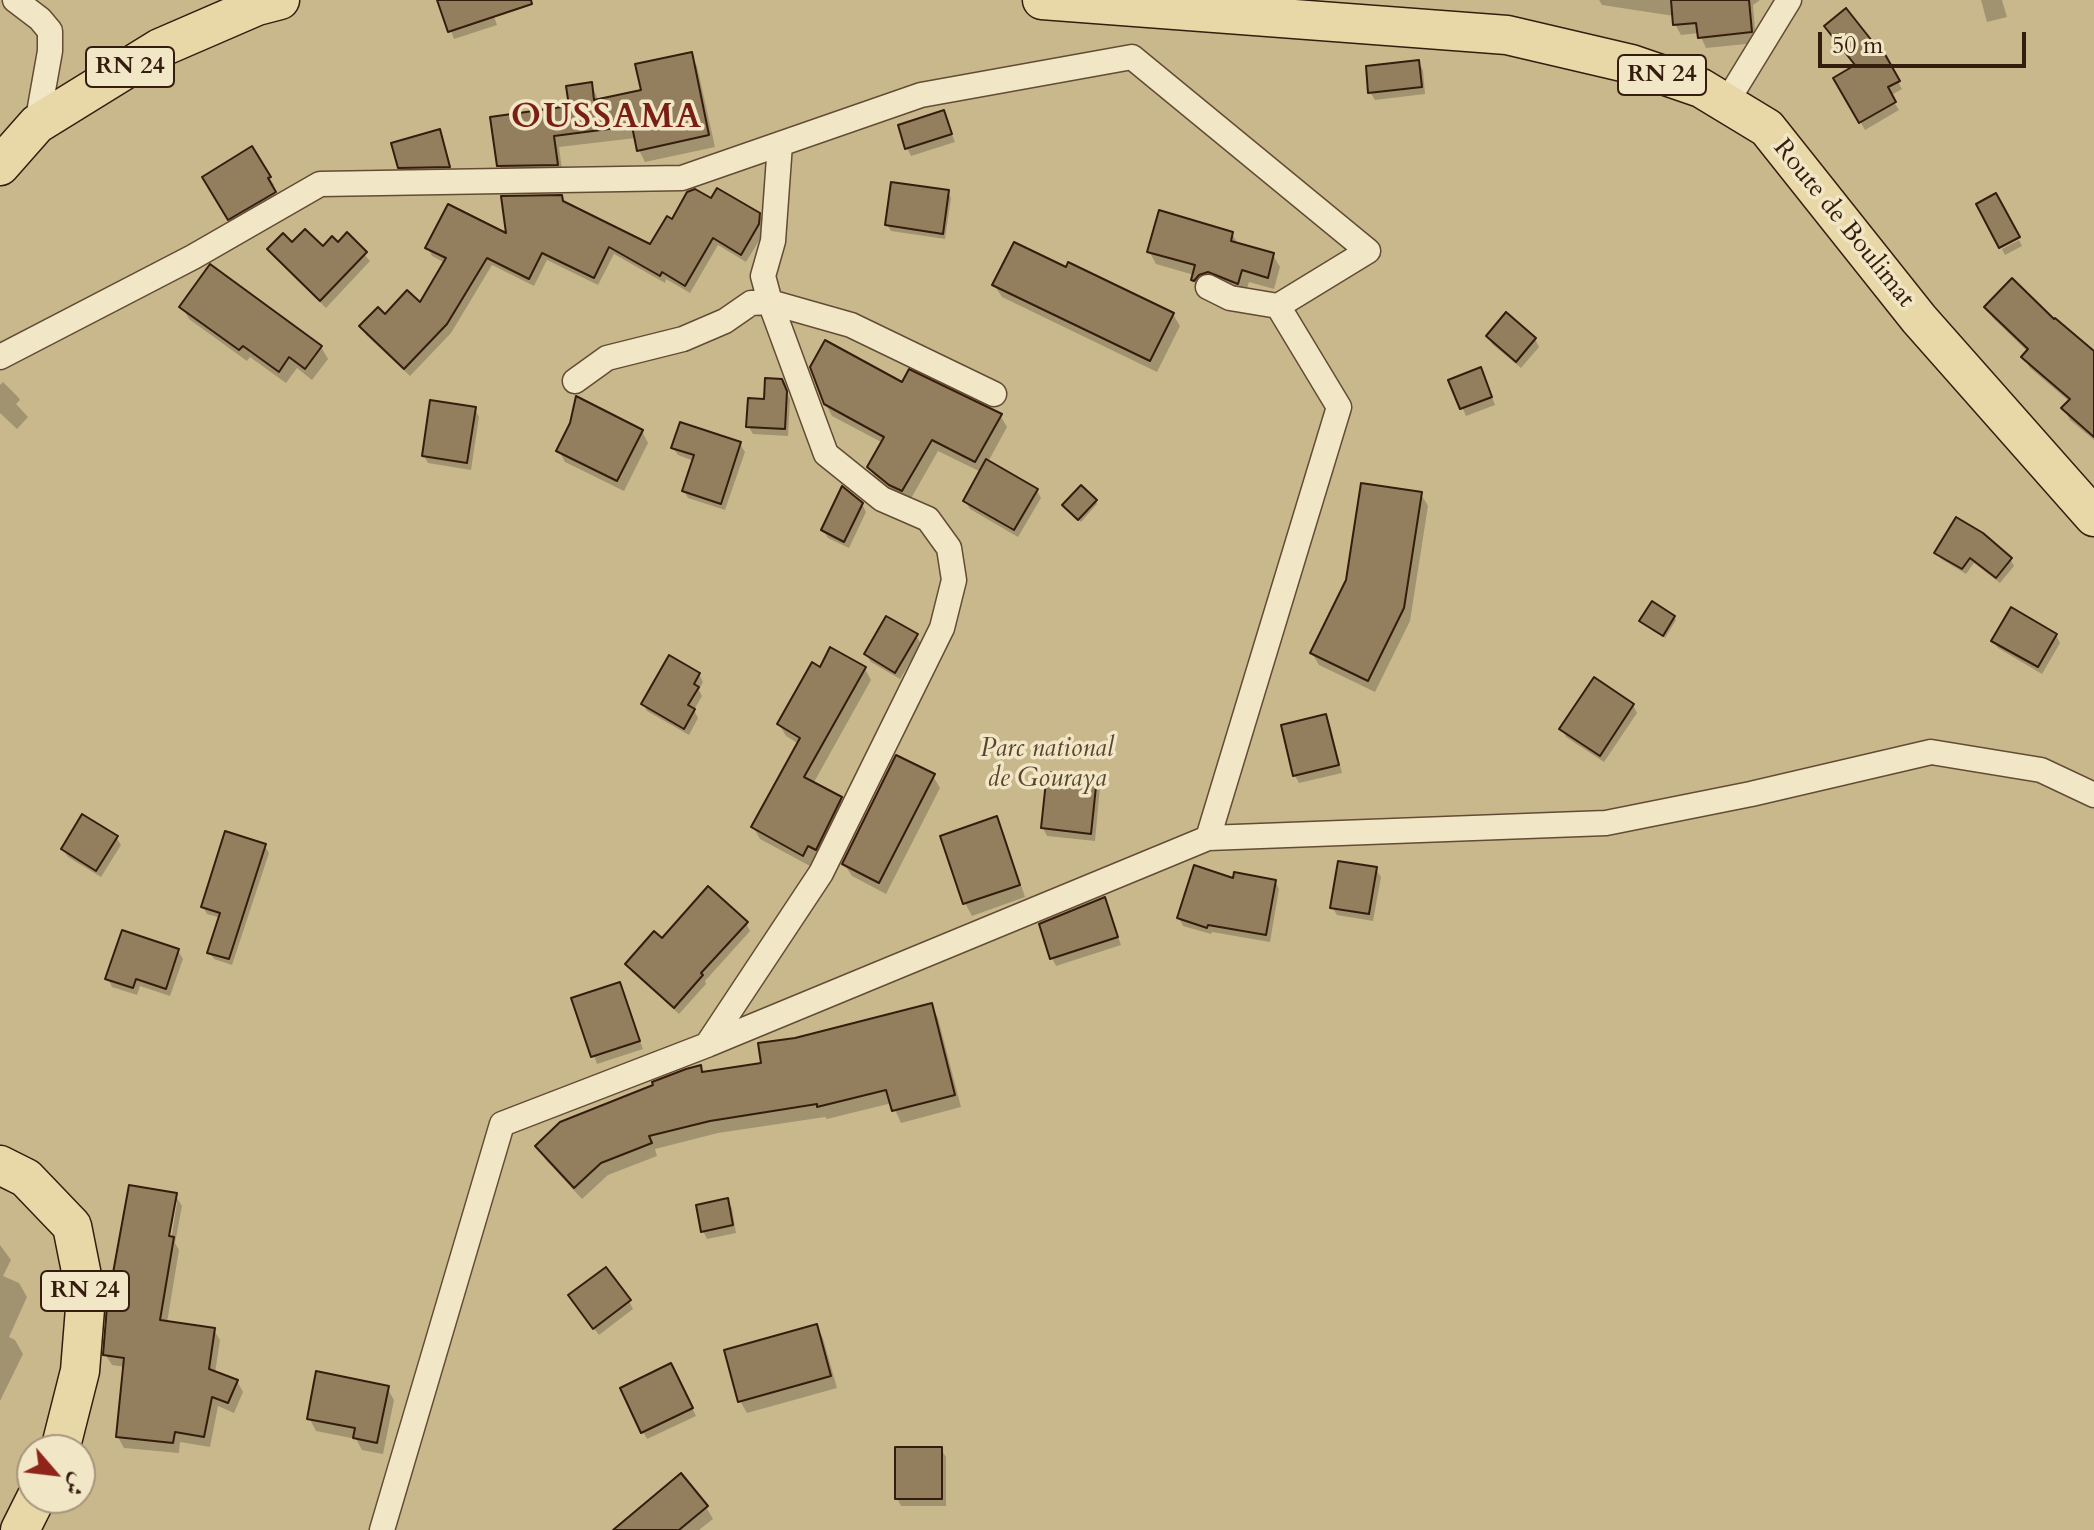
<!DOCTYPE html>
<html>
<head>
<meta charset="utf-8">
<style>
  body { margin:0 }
  #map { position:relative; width:2094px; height:1530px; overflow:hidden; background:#e9d8a7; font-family:Cardo,Amiri,serif }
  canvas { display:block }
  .north { position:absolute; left:16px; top:1434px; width:80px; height:80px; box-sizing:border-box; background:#f1e6c6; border:2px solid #a6967c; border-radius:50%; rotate:118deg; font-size:22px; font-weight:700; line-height:32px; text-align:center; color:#351d0e }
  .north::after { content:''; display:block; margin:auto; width:28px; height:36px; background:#8f2418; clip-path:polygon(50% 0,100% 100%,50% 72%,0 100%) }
  .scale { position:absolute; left:1818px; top:32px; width:208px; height:36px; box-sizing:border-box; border:4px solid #351d0e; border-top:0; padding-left:10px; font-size:24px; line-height:28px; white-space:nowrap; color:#351d0e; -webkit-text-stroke:6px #f1e6c6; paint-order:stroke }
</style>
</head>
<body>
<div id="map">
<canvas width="2094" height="1530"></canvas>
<div class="north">ش</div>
<div class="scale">50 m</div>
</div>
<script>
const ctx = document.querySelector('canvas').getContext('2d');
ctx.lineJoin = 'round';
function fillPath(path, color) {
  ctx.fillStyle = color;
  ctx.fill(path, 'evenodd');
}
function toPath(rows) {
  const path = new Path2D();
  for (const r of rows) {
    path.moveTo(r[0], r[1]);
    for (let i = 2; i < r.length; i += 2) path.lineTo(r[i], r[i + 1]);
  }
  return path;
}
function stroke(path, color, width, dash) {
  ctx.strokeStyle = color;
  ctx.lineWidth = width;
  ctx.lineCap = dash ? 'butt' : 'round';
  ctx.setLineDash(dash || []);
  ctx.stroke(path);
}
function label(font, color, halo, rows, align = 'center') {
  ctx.font = font + ' Cardo,serif';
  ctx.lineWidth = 7;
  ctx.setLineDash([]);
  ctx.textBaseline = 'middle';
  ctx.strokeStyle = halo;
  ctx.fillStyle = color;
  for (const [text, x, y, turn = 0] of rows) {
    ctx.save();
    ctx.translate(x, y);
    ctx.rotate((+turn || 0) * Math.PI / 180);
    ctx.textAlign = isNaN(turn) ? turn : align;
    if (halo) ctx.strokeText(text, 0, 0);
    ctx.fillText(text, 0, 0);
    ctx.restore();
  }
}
fillPath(toPath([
  [0,0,2094,0,2094,1530,0,1530],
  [32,1450,80,1450,80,1498,32,1498]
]), '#cab88d');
fillPath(toPath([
  [439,0,488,0,497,25,454,39],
  [1599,0,1760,0,1753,5,1756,43,1706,48,1699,33,1681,35,1675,24,1674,16,1602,5],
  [1981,0,2002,0,2007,17,1987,22],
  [1881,52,1902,89,1890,96,1899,110,1865,130,1836,78],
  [690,54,697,66,715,147,645,162,639,150,636,138,559,147,563,176,506,177,499,165,571,108,591,84,599,101,643,92],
  [1418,62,1423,70,1425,94,1375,100,1370,92],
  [943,112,955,142,911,156,907,148],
  [439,131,453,174,404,175,399,167],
  [252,149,274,185,271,187,279,200,234,226,204,178],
  [948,192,951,198,945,239,891,231,887,225],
  [561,197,565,205,651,247,673,222,712,201,759,214,764,223,763,234,746,262,718,245,690,293,666,279,665,283,614,254,598,285,547,260,534,286,492,265,451,333,410,376,366,335,362,326,420,306,445,263,432,256,428,248,508,237],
  [1232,234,1239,245,1273,255,1280,267,1274,289,1249,282,1245,295,1200,292,1193,280,1194,275,1156,264,1149,251],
  [347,235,370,261,326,308,274,257,270,250,292,245,323,249,338,244],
  [2019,240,2022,246,2005,255,2002,249],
  [994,285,1173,314,1180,326,1157,372,1002,297],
  [182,307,321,347,328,359,312,380,297,368,286,383,250,357,247,361,189,319],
  [1987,307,2054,322,2094,354,2094,440,2070,420,2064,409,2070,402,2030,368,2024,357,2028,352,1993,318],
  [1488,336,1535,339,1539,347,1521,368,1492,344],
  [1485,377,1495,405,1466,416,1451,381],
  [3,382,18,397,20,400,16,404,28,417,17,429,0,413,0,385],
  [903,384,1000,415,1007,427,988,462,1037,490,1041,498,1018,537,970,509,965,501,981,472,938,451,909,502,897,497,876,479,869,467,883,443,832,416,825,403],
  [786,389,790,400,788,436,753,434,748,426,766,401],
  [475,409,479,417,471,470,428,463,424,456],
  [642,431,648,443,624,491,565,462,559,451],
  [740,444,745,452,725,510,688,498,684,491,694,461,678,455,673,448],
  [1421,494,1428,506,1410,621,1375,692,1319,665,1312,653],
  [1096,501,1097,504,1081,522,1067,508],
  [862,504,866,512,849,548,828,538,823,530],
  [1937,553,2010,559,2014,566,2000,583,1974,563,1966,574,1941,559],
  [1674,617,1676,620,1665,638,1642,621],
  [2056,635,2060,643,2042,674,1998,648,1993,641],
  [916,636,921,644,900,679,871,662,866,654],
  [865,669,871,680,813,784,840,799,847,811,822,861,815,857,810,866,760,839,753,827,799,744,786,736,779,724,821,670],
  [699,674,703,682,699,690,702,696,694,710,698,718,689,735,647,711,643,704],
  [1633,705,1637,713,1604,762,1566,737,1562,729],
  [1325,716,1330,724,1342,773,1299,783,1295,776,1283,726],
  [933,776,940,788,886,894,852,876,844,864],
  [1096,779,1100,787,1095,841,1047,836,1043,828],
  [996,819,1003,831,1025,897,972,916,965,903,943,837],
  [116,837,121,845,101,877,68,857,63,849],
  [265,846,269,853,232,965,214,959,209,952,221,918,207,914,203,907],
  [1376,869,1381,877,1373,921,1337,915,1332,907],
  [1234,880,1275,881,1279,889,1270,942,1212,932,1211,934,1183,926,1179,918],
  [1105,899,1121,945,1056,966,1052,958],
  [746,923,750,931,705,981,706,984,679,1014,632,972,628,964,662,941],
  [178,951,183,959,170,996,140,986,137,995,112,987,108,979],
  [619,984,643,1049,597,1064,574,999],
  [931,1005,938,1018,961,1107,901,1123,892,1103,827,1119,825,1117,718,1133,655,1149,657,1156,608,1175,582,1199,545,1159,538,1146,700,1068,703,1074,763,1065,796,1039],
  [175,1195,182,1206,175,1243,179,1250,167,1323,214,1330,220,1340,215,1373,237,1381,243,1392,234,1413,218,1406,210,1447,180,1442,179,1453,124,1448,118,1437,125,1367,112,1365,105,1354],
  [173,1202,177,1202,170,1247,166,1246],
  [727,1201,732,1208,736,1233,707,1239,703,1231],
  [0,1245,11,1260,3,1276,19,1283,27,1297,9,1337,15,1340,23,1354,0,1401],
  [629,1301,633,1309,599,1335,575,1304],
  [816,1326,823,1338,837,1388,747,1413,740,1401],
  [675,1373,696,1416,647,1439,643,1432],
  [387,1388,394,1400,383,1454,362,1450,356,1439,316,1431,309,1418],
  [941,1449,946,1457,946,1506,901,1506,897,1498],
  [706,1507,713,1519,699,1530,616,1530]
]), '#0003');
const building = toPath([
  [437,0,531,0,532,4,448,32,437,0],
  [1671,0,1749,0,1752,32,1698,38,1696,23,1673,25,1671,0],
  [1846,8,1880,51,1882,49,1900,81,1888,87,1896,102,1859,123,1833,78,1855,65,1824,26,1846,8],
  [692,52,709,135,637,151,632,126,554,136,558,165,497,166,490,117,569,106,566,86,592,82,594,100,641,90,635,64,692,52],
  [1419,60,1422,87,1368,93,1366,66,1419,60],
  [944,110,952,134,905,149,898,125,944,110],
  [440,129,450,167,398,168,391,143,440,129],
  [252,146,271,177,268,178,276,192,228,220,202,177,252,146],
  [891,182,949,190,943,234,885,225,891,182],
  [717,188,760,213,759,224,741,255,713,238,685,286,662,272,660,276,609,247,594,278,542,253,529,279,487,258,447,324,404,369,359,326,378,307,385,314,407,290,420,302,446,258,425,248,448,204,506,233,501,196,562,195,563,201,650,244,667,216,672,219,687,192,695,189,711,198,717,188],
  [1996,193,2020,237,1999,248,1976,204,1996,193],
  [1159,210,1233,232,1231,241,1274,253,1268,278,1242,270,1238,284,1208,272,1199,275,1194,281,1191,280,1195,265,1147,252,1159,210],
  [305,229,323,246,332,236,338,242,347,232,367,252,320,301,267,249,283,233,292,242,305,229],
  [1014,242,1066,267,1068,262,1174,313,1150,361,992,285,1014,242],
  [210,264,322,346,305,369,289,357,279,372,243,346,239,350,179,307,210,264],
  [2012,278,2054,319,2055,318,2094,351,2094,437,2061,408,2070,399,2021,357,2028,349,1984,307,2012,278],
  [1506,312,1536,338,1516,362,1486,336,1506,312],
  [825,340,902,382,909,369,1002,414,975,462,932,440,902,491,889,485,867,467,884,437,824,404,810,367,825,340],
  [1481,367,1492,397,1460,409,1448,380,1481,367],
  [765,378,782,379,787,391,785,429,746,427,748,398,764,399,765,378],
  [576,396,643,430,617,481,556,451,570,423,576,396],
  [430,400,476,407,467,463,422,456,430,400],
  [680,422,741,442,721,504,682,491,694,455,671,448,680,422],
  [986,459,1038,489,1014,530,963,501,986,459],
  [1361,483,1422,492,1404,608,1368,681,1310,653,1346,580,1361,483],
  [1081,485,1097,500,1078,520,1062,505,1081,485],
  [842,486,863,503,844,542,821,530,842,486],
  [1956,517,1983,533,2012,558,1996,578,1970,558,1962,569,1934,553,1956,517],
  [1652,601,1675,616,1663,636,1639,621,1652,601],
  [2011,607,2057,634,2038,667,1991,641,2011,607],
  [886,616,918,634,895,673,864,654,886,616],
  [830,647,866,667,804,777,842,797,816,850,808,846,803,856,751,827,800,738,777,724,812,662,820,667,830,647],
  [669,655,700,673,694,684,699,687,688,705,695,709,684,729,641,704,669,655],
  [1594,677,1634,704,1600,756,1559,729,1594,677],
  [1326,714,1339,765,1293,776,1281,725,1326,714],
  [896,755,935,774,879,883,842,864,896,755],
  [1047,772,1097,777,1091,834,1041,828,1047,772],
  [82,814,118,836,96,871,61,849,82,814],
  [997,816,1020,885,963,904,940,836,997,816],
  [225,831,266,844,229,959,207,953,220,913,201,907,225,831],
  [1338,861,1377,867,1369,914,1330,908,1338,861],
  [1194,865,1233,878,1234,872,1276,880,1266,935,1208,925,1207,928,1177,918,1194,865],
  [708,886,748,922,701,973,703,975,674,1008,625,964,654,931,662,938,708,886],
  [1105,897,1118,937,1050,959,1039,924,1105,897],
  [122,930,179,949,166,989,136,979,133,988,105,979,122,930],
  [620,982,640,1041,591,1057,571,998,620,982],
  [932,1003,955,1095,892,1111,886,1090,817,1107,817,1104,710,1121,649,1136,652,1143,601,1163,574,1188,535,1146,560,1122,653,1085,652,1082,686,1069,701,1065,702,1072,761,1063,758,1043,795,1038,932,1003],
  [129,1185,177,1193,169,1236,174,1237,160,1320,215,1328,209,1369,238,1380,228,1403,212,1397,204,1437,175,1432,173,1443,116,1437,124,1358,103,1355,107,1306,129,1185],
  [728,1198,733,1225,701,1232,696,1205,728,1198],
  [606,1267,631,1300,593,1329,568,1295,606,1267],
  [817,1324,831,1376,738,1402,724,1350,817,1324],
  [671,1363,693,1408,641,1433,620,1388,671,1363],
  [316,1371,389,1386,377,1443,353,1438,355,1428,307,1419,316,1371],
  [895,1447,942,1447,942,1499,895,1499,895,1447],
  [681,1473,708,1506,679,1530,613,1530,681,1473]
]);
fillPath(building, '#937e5e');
stroke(building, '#351d0e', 2);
const street = toPath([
  [15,0,40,19,50,31,50,51,37,124],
  [1726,103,1789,0],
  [1208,287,1230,298,1278,306],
  [0,357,193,257,320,184,682,178,921,95,1132,57,1368,251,1278,306,1339,407,1208,838,707,1045,502,1124,382,1530],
  [575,381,607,358,683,339,725,321,751,303,770,302,851,325,994,394],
  [1208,838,1606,823,1751,794,1931,752,2041,770,2094,795],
  [707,1045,821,873,942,628,954,580,949,548,928,519,882,499,826,454,770,302,763,276,773,241,780,144]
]);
const primary = toPath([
  [1042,0,1507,35,1631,64,1701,88,1767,128,1919,319,2094,517],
  [0,166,37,124,160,48,257,6,280,0],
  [0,1165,26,1178,72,1226,86,1296,80,1371,60,1450],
  [20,1530,36,1498]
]);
stroke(street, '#624c34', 27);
stroke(primary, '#351d0e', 41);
stroke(street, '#f1e6c6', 24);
stroke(primary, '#e9d8a7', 38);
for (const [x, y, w] of [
  [130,67,88],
  [1662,75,88],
  [85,1291,88]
]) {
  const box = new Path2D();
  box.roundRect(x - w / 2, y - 20, w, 40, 6);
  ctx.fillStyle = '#f1e6c6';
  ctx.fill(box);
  stroke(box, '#351d0e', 2);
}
label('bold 24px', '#351d0e', null, [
  ["RN 24",130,67],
  ["RN 24",1662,75],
  ["RN 24",85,1291]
]);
label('26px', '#351d0e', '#f1e6c6', [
  ["Route de Boulimat",1843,224,51]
]);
label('italic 26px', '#5a442e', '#f1e6c6', [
  ["Parc national",1047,750],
  ["de Gouraya",1047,780]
]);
ctx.letterSpacing = '2px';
label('bold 34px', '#7a1f14', '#f1e6c6', [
  ["OUSSAMA",607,119]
]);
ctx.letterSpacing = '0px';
</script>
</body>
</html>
